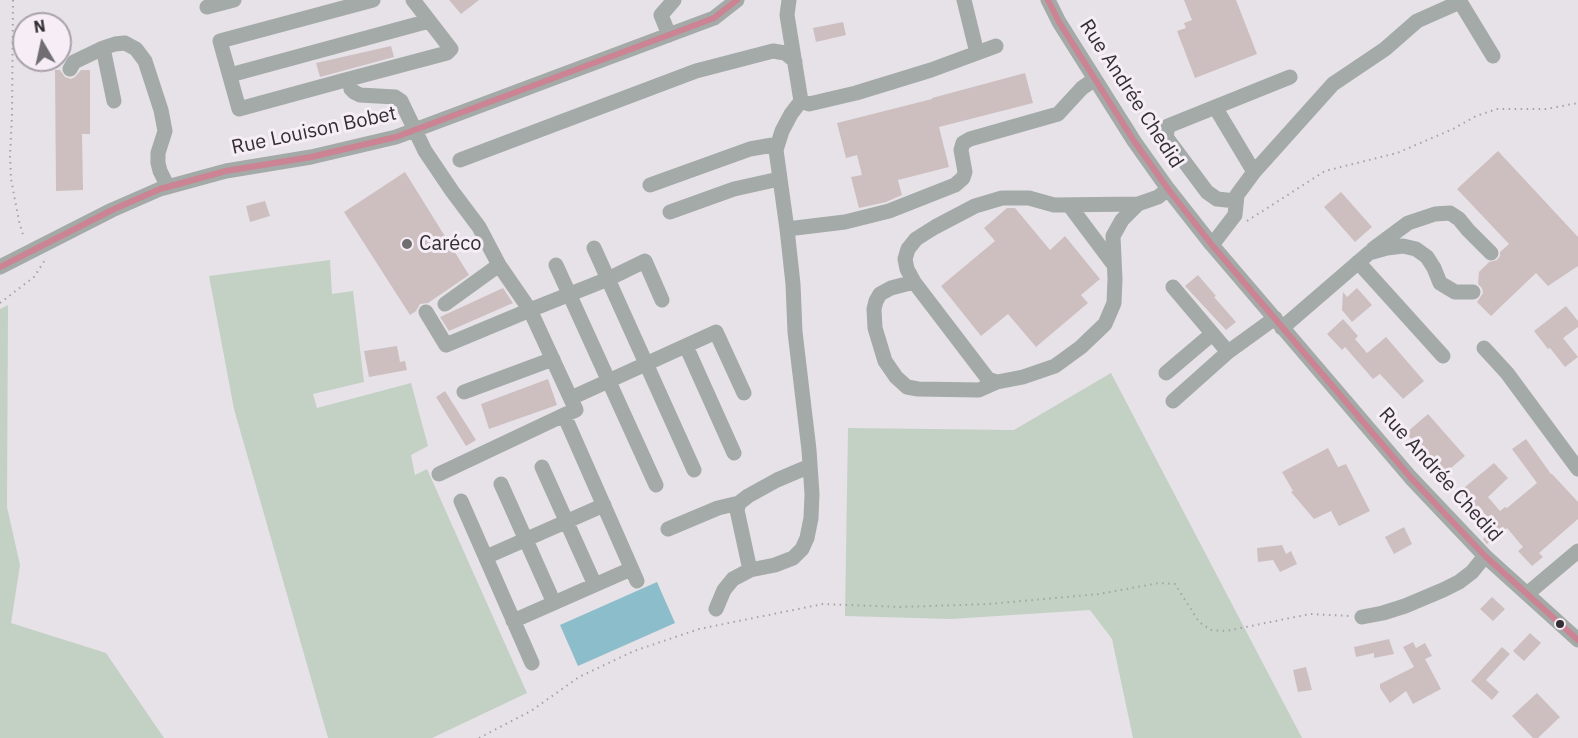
<!DOCTYPE html>
<html>
<head>
<meta charset="utf-8">
<style>
  body { margin:0 }
  #map { position:relative; width:1578px; height:738px; overflow:hidden; background:#e7e2e8; font-family:"IBM Plex Sans",sans-serif }
  canvas { display:block }
  .north { position:absolute; left:12px; top:12px; width:60px; height:60px; box-sizing:border-box; background:#f6edf7; border:2px solid #a8a1a9; border-radius:50%; rotate:351deg; font-size:16px; font-weight:700; line-height:24px; text-align:center; color:#322f33 }
  .north::after { content:''; display:block; margin:auto; width:21px; height:27px; background:#716e72; clip-path:polygon(50% 0,100% 100%,50% 72%,0 100%) }
</style>
</head>
<body>
<div id="map">
<canvas width="1578" height="738"></canvas>
<div class="north">N</div>
</div>
<script>
const ctx = document.querySelector('canvas').getContext('2d');
ctx.lineJoin = 'round';
function fillPath(path, color) {
  ctx.fillStyle = color;
  ctx.fill(path, 'evenodd');
}
function toPath(rows) {
  const path = new Path2D();
  for (const r of rows) {
    path.moveTo(r[0], r[1]);
    for (let i = 2; i < r.length; i += 2) path.lineTo(r[i], r[i + 1]);
  }
  return path;
}
function stroke(path, color, width, dash) {
  ctx.strokeStyle = color;
  ctx.lineWidth = width;
  ctx.lineCap = dash ? 'butt' : 'round';
  ctx.setLineDash(dash || []);
  ctx.stroke(path);
}
function label(font, color, halo, rows, align = 'center') {
  ctx.font = font + ' "IBM Plex Sans",sans-serif';
  ctx.lineWidth = 6;
  ctx.setLineDash([]);
  ctx.textBaseline = 'middle';
  ctx.strokeStyle = halo;
  ctx.fillStyle = color;
  for (const [text, x, y, turn = 0] of rows) {
    ctx.save();
    ctx.translate(x, y);
    ctx.rotate((+turn || 0) * Math.PI / 180);
    ctx.textAlign = isNaN(turn) ? turn : align;
    if (halo) ctx.strokeText(text, 0, 0);
    ctx.fillText(text, 0, 0);
    ctx.restore();
  }
}
fillPath(toPath([
  [330,260,332,294,353,291,364,382,313,394,317,408,411,383,428,446,411,455,415,475,427,469,527,693,432,738,328,738,234,409,209,276],
  [8,305,7,507,20,565,11,623,106,653,164,738,0,738,0,309],
  [1111,373,1302,738,1133,738,1112,639,1090,610,951,619,845,616,848,428,1014,430]
]), '#c2d1c3');
fillPath(toPath([
  [657,582,675,623,578,666,560,625]
]), '#8cbdca');
fillPath(toPath([
  [449,0,479,0,461,14],
  [1184,0,1236,0,1257,54,1195,78,1177,31,1186,28,1184,23,1192,20],
  [843,22,846,35,816,42,813,28],
  [391,46,394,57,320,77,316,63],
  [55,70,60,70,65,77,71,79,75,77,81,70,90,70,90,134,82,134,83,190,56,191],
  [1025,73,1033,103,939,127,949,167,898,180,902,195,886,202,859,208,851,177,862,175,857,155,846,158,837,123,932,99,932,98],
  [1498,151,1578,237,1578,266,1548,286,1536,273,1491,316,1477,302,1483,293,1482,288,1478,284,1479,272,1489,262,1497,260,1500,256,1500,252,1509,244,1457,189],
  [405,172,469,275,428,303,420,304,416,311,410,315,344,212],
  [1341,192,1372,227,1355,242,1324,207],
  [265,201,270,216,250,222,246,206],
  [1007,208,1015,208,1050,250,1065,236,1100,279,1081,295,1088,303,1036,347,1008,314,981,336,941,286,995,241,984,228],
  [1198,275,1216,296,1214,297,1236,322,1226,330,1185,286],
  [503,288,513,303,449,331,440,317],
  [1357,288,1372,305,1352,322,1342,310,1343,292,1347,297],
  [1566,306,1578,321,1578,327,1563,338,1578,357,1565,367,1550,348,1548,349,1534,331],
  [1343,319,1358,336,1355,339,1367,353,1386,337,1424,381,1403,399,1380,374,1373,379,1345,347,1342,350,1327,334],
  [397,346,400,362,405,361,407,370,369,377,364,351],
  [548,379,557,405,489,429,481,404],
  [445,391,476,440,466,446,436,397],
  [1428,414,1465,456,1443,475,1406,433],
  [1526,439,1551,474,1552,474,1578,502,1578,519,1539,553,1543,557,1532,566,1518,551,1523,547,1507,528,1487,544,1483,539,1495,527,1478,505,1474,509,1459,492,1494,463,1508,478,1488,497,1500,511,1505,507,1507,508,1537,483,1512,449],
  [1328,448,1338,467,1346,464,1370,511,1339,526,1331,511,1314,519,1291,492,1293,491,1282,472],
  [1404,527,1412,544,1394,554,1385,537],
  [1282,545,1286,554,1291,551,1297,564,1280,572,1273,560,1258,562,1257,548],
  [1492,597,1505,609,1493,621,1480,609],
  [1530,633,1541,643,1524,661,1513,651],
  [1389,639,1394,654,1374,658,1374,653,1356,657,1354,647],
  [1413,642,1416,648,1425,643,1432,656,1425,659,1441,689,1413,704,1406,691,1390,703,1380,688,1380,684,1414,667,1403,647],
  [1502,647,1510,654,1486,680,1499,692,1492,700,1471,681],
  [1306,667,1312,690,1298,692,1293,670],
  [1537,693,1560,717,1538,738,1533,738,1512,716]
]), '#cdbfbf');
stroke(toPath([
  [13,0,12,115,10,156,11,179,19,221,24,238],
  [1247,221,1325,171,1397,153,1453,129,1476,116,1497,109,1546,109,1578,103],
  [0,303,34,277,45,260,45,257],
  [479,738,531,711,579,677,634,651,699,629,823,604,900,607,989,604,1099,594,1159,583,1175,584,1199,622,1211,630,1226,631,1310,614,1350,616]
]), '#a2a5a4', 2, [1.5, 4.5]);
stroke(toPath([
  [413,0,451,49,447,53,349,79,351,89,354,92,360,95,395,97,401,101,425,151,452,191,479,227,499,265,445,304],
  [789,0,787,15,801,101,809,104,856,93,931,70,977,53],
  [964,0,977,53,996,46],
  [1048,0,1059,22,1134,141,1168,189,1212,245,1411,478,1485,556,1578,640],
  [1459,0,1493,56],
  [207,7,234,0],
  [669,35,661,15,674,0],
  [103,48,114,101],
  [70,69,74,62,103,48,115,44,125,43,136,49,145,61,161,110,165,131,158,153,158,163,160,171,168,187],
  [230,75,429,21],
  [349,79,239,109,220,41,373,0],
  [1215,107,1254,172],
  [460,160,696,71,773,51,785,53,795,61],
  [650,185,750,149,778,144],
  [1236,201,1217,199,1207,192,1166,137,1168,126,1290,77],
  [1138,204,1122,220,1113,236,1115,279,1114,303,1105,324,1081,347,1055,366,1023,377,997,382,988,379,914,282,907,269,905,259,908,249,916,239,935,227,975,206,1002,198,1029,198,1054,205,1138,204,1158,197,1168,189],
  [1069,205,1114,265],
  [670,212,734,189,779,179],
  [787,229,845,222,889,211,955,185,963,178,965,172,961,150,963,143,970,139,1058,114,1082,88,1095,79],
  [1212,245,1235,215,1237,195,1254,172,1333,84,1385,49,1417,21,1460,2],
  [594,248,694,470],
  [1373,249,1408,223,1435,214,1450,213,1459,219,1468,230,1491,253],
  [1358,262,1443,356],
  [499,265,530,310,608,279,645,261,662,300],
  [556,265,656,485],
  [0,267,112,210,160,189,226,171,311,157,396,137,714,18,737,0],
  [914,282,891,288,880,294,876,301,874,309,875,328,885,361,896,377,907,387,918,389,979,390,997,382],
  [1173,287,1228,352],
  [426,312,446,345,530,310,576,410,564,415],
  [1282,328,1369,253,1387,248,1403,246,1416,249,1427,257,1434,268,1440,283,1455,292,1473,292],
  [686,346,734,453],
  [1484,348,1507,373,1578,469],
  [1166,373,1212,334],
  [464,392,553,359],
  [571,398,716,332,744,393],
  [1173,401,1228,352,1275,318],
  [542,467,595,585],
  [439,474,564,415,637,581],
  [501,484,554,603],
  [461,501,532,663],
  [668,529,718,508,739,503],
  [486,557,604,505],
  [750,570,737,510,739,503,748,496,777,480,810,466],
  [1527,594,1578,551],
  [716,609,724,590,733,579,750,570,775,565,793,558,802,549,807,538,811,518,812,494,809,450,795,332,793,284,787,229,776,150,782,131,791,114,801,101],
  [1362,617,1383,613,1405,606,1443,590,1459,582,1472,572,1485,556],
  [513,621,631,569]
]), '#a3aaa7', 15);
stroke(toPath([
  [1048,0,1059,22,1134,141,1168,189,1212,245,1411,478,1485,556,1578,640],
  [0,267,112,210,160,189,226,171,311,157,396,137,714,18,737,0]
]), '#cc8393', 6);
for (const [x, y, r, color] of [
  [407,244,6,"#716e72"],
  [1560,624,5,"#322f33"]
]) {
  const dot = new Path2D();
  dot.arc(x, y, r, 0, 2 * Math.PI);
  ctx.fillStyle = color;
  ctx.fill(dot);
  stroke(dot, '#f6edf7', 2);
}
label('20px', '#322f33', '#f6edf7', [
  ["Rue Andrée Chedid",1131,94,57],
  ["Rue Louison Bobet",314,131,-12],
  ["Rue Andrée Chedid",1440,475,48]
]);
label('20px', '#322f33', '#f6edf7', [
  ["Caréco",419,244]
], 'left');
</script>
</body>
</html>
